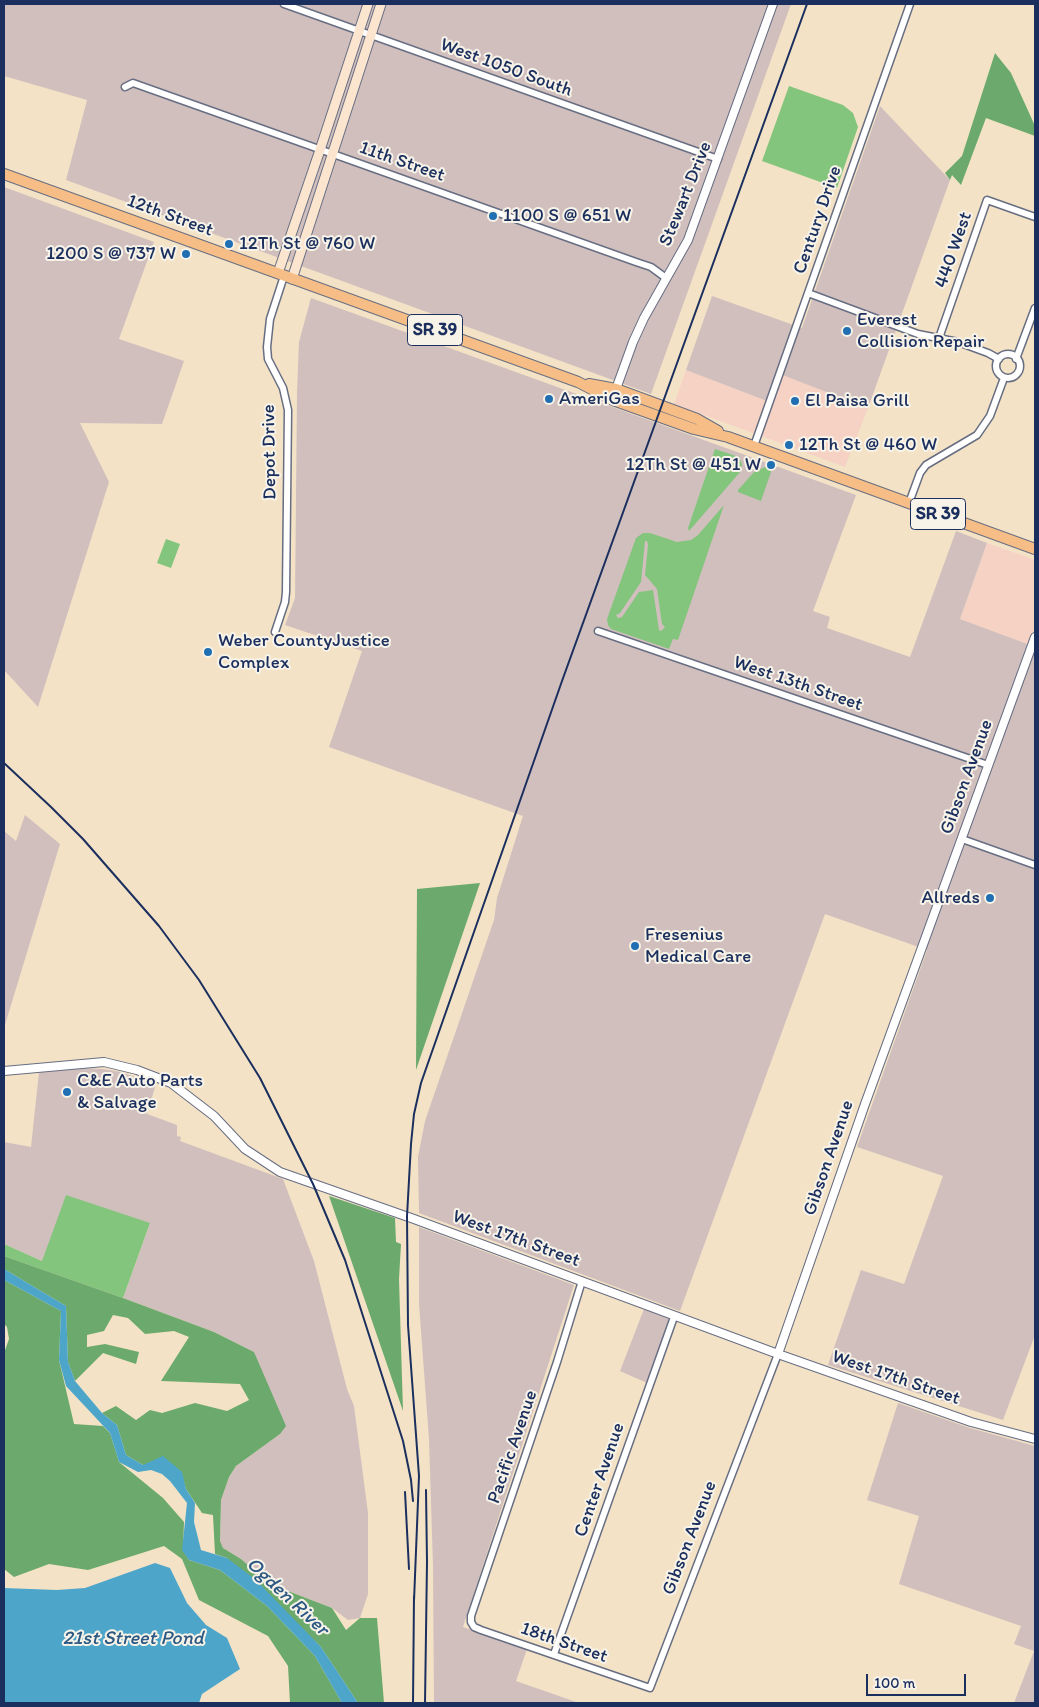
<!DOCTYPE html>
<html>
<head>
<meta charset="utf-8">
<style>
  body { margin:0 }
  #map { position:relative; width:1039px; height:1707px; overflow:hidden; background:#f3e2c6; font-family:Itim,sans-serif }
  canvas { display:block }
  .frame { position:absolute; inset:0; border:5px solid #1b2f5e; pointer-events:none }
  .scale { position:absolute; left:866px; top:1674px; width:100px; height:22px; box-sizing:border-box; border:2px solid #1b2f5e; border-top:0; padding-left:6px; font-size:15px; line-height:18px; white-space:nowrap; color:#1b2f5e; -webkit-text-stroke:4px #f7f3e8; paint-order:stroke }
</style>
</head>
<body>
<div id="map">
<canvas width="1039" height="1707"></canvas>
<div class="frame"></div>
<div class="scale">100 m</div>
</div>
<script>
const ctx = document.querySelector('canvas').getContext('2d');
ctx.lineJoin = 'round';
function fillPath(path, color) {
  ctx.fillStyle = color;
  ctx.fill(path, 'evenodd');
}
function toPath(rows) {
  const path = new Path2D();
  for (const r of rows) {
    if (r.length === 3) {
      path.moveTo(r[0] + r[2], r[1]);
      path.arc(r[0], r[1], r[2], 0, 2 * Math.PI);
      continue;
    }
    path.moveTo(r[0], r[1]);
    for (let i = 2; i < r.length; i += 2) path.lineTo(r[i], r[i + 1]);
  }
  return path;
}
function stroke(path, color, width, dash) {
  ctx.strokeStyle = color;
  ctx.lineWidth = width;
  ctx.lineCap = dash ? 'butt' : 'round';
  ctx.setLineDash(dash || []);
  ctx.stroke(path);
}
function label(font, color, halo, rows, align = 'center') {
  ctx.font = font + ' Itim,sans-serif';
  ctx.lineWidth = 4;
  ctx.setLineDash([]);
  ctx.textBaseline = 'middle';
  ctx.strokeStyle = halo;
  ctx.fillStyle = color;
  for (const [text, x, y, turn = 0] of rows) {
    ctx.save();
    ctx.translate(x, y);
    ctx.rotate((+turn || 0) * Math.PI / 180);
    ctx.textAlign = isNaN(turn) ? turn : align;
    if (halo) ctx.strokeText(text, 0, 0);
    ctx.fillText(text, 0, 0);
    ctx.restore();
  }
}
fillPath(toPath([
  [686,370,767,401,777,373,868,408,845,467,674,404],
  [987,543,1035,560,1035,631,1030,645,960,619]
]), '#f6d2c4');
fillPath(toPath([
  [4,4,791,4,651,394,66,180,87,100,4,76],
  [880,106,950,180,868,408,777,373,767,401,686,370,712,296,802,328],
  [4,187,154,242,119,339,184,361,162,424,80,423,109,482,38,707,4,670],
  [311,298,856,495,813,611,830,617,827,628,910,657,956,531,987,543,960,619,1030,645,1035,631,1035,1335,1003,1420,828,1365,861,1270,904,1284,943,1176,857,1147,927,950,825,914,680,1311,419,1213,418,1157,425,1121,494,920,497,898,523,816,329,747,362,651,285,625,295,598,297,393,299,342],
  [25,815,60,844,4,1028,4,831,16,841],
  [79,1068,103,1069,121,1072,156,1084,147,1114,177,1125,177,1136,181,1137,180,1141,283,1179,314,1261,347,1389,354,1406,368,1513,368,1594,360,1618,348,1620,332,1608,270,1584,241,1559,223,1548,220,1541,221,1500,229,1477,236,1466,280,1434,254,1352,214,1332,123,1298,150,1223,42,1261,4,1244,4,1142,31,1147,39,1072],
  [419,1227,574,1285,463,1627,527,1649,516,1681,579,1703,434,1703,433,1566,429,1439,419,1304],
  [644,1309,669,1318,647,1383,620,1371],
  [898,1403,970,1428,1035,1446,1035,1703,1014,1703,1034,1651,1014,1644,1021,1626,899,1584,919,1516,867,1500]
]), '#d1bfbe');
fillPath(toPath([
  [789,86,843,105,853,113,858,127,837,188,762,161],
  [715,449,739,457,742,464,741,471,689,531,688,528],
  [765,467,772,469,761,501,738,492,738,490,754,472],
  [724,505,678,640,673,639,669,649,611,629,608,625,607,619,636,538,643,533,650,533,677,542,691,540,698,535],
  [645,541,647,541,648,545,645,575,657,589,662,624,665,627,661,631,659,630,653,590,639,592,622,617,618,618,616,615,620,613,641,582],
  [166,539,180,544,171,568,157,563],
  [66,1195,150,1223,123,1298,4,1256,4,1244,42,1261]
]), '#84c57d');
fillPath(toPath([
  [995,53,1011,73,1035,126,1035,136,986,118,961,185,952,175,950,180,945,173,962,156],
  [480,883,416,1070,417,889],
  [329,1196,395,1218,396,1242,401,1244,399,1279,403,1411],
  [4,1256,123,1298,214,1332,254,1352,286,1426,280,1434,236,1466,229,1477,221,1500,220,1541,223,1548,241,1559,270,1584,332,1608,346,1630,360,1618,377,1618,384,1703,358,1703,321,1647,227,1558,215,1554,213,1515,202,1513,186,1489,181,1472,143,1465,126,1455,117,1425,102,1413,116,1406,136,1420,150,1410,162,1413,195,1403,227,1411,249,1400,240,1384,161,1381,189,1337,174,1331,145,1334,128,1318,113,1315,104,1331,87,1335,87,1347,105,1344,139,1352,136,1364,103,1353,75,1381,68,1362,66,1306,4,1269],
  [4,1280,61,1311,59,1360,74,1424,103,1426,110,1433,119,1462,163,1498,184,1522,183,1550,189,1560,220,1570,267,1606,315,1656,342,1703,290,1703,288,1666,268,1636,199,1600,182,1559,164,1546,88,1570,49,1564,14,1577,4,1569,4,1353,9,1339,7,1327,4,1324]
]), '#6baa6c');
fillPath(toPath([
  [4,1269,66,1306,68,1362,75,1381,102,1413,117,1425,126,1455,143,1465,163,1456,182,1472,186,1489,195,1503,194,1522,201,1550,227,1558,256,1580,321,1647,358,1703,342,1703,315,1656,267,1606,220,1570,189,1560,182,1550,187,1503,170,1481,162,1474,151,1470,138,1472,119,1462,110,1433,66,1386,59,1360,61,1311,4,1280],
  [155,1563,170,1568,187,1603,206,1625,227,1638,240,1669,202,1694,199,1703,4,1703,4,1588,57,1590,85,1588]
]), '#4da6ca');
const minor = toPath([
  [284,4,718,159],
  [125,87,133,83,333,154,636,262,651,267,666,278],
  [808,293,918,334,958,342,988,353,999,359],
  [939,338,987,200,1035,217],
  [1008,366,12],
  [1016,359,1035,308],
  [754,446,910,4],
  [909,503,920,473,926,465,977,435,990,416,1004,378],
  [598,631,988,765],
  [275,632,285,602,286,592,288,410,283,388,268,359,267,347,270,319,284,276],
  [962,839,1035,865],
  [582,1281,557,1362,471,1616,471,1622,474,1627,481,1630,650,1688,778,1354],
  [554,1654,674,1317]
]);
const tertiary = toPath([
  [616,389,633,342,644,318,688,240,773,4],
  [4,1071,104,1062,137,1070,171,1083,214,1116,245,1149,280,1172,414,1219,778,1354,971,1422,1035,1439],
  [778,1354,865,1104,1035,637]
]);
const secondary = toPath([
  [278,273,320,150,368,4],
  [292,279,381,4]
]);
const primary = toPath([
  [4,174,578,382,613,400,694,429,728,437,1035,549],
  [589,384,616,389,697,419,718,431]
]);
stroke(minor, '#676e82', 9);
stroke(tertiary, '#676e82', 10);
stroke(secondary, '#676e82', 11);
stroke(primary, '#676e82', 12);
stroke(minor, '#fff', 6);
stroke(tertiary, '#fff', 8);
stroke(secondary, '#fbe5cf', 9);
stroke(primary, '#f6be86', 10);
stroke(toPath([
  [4,763,51,807,83,839,159,926,199,980,260,1078,313,1184,345,1260,403,1441,411,1480,413,1501],
  [405,1492,409,1569],
  [414,1601,419,1476,408,1325,407,1216,411,1144,414,1114,421,1083,562,681,807,4],
  [413,1703,414,1596],
  [425,1703,427,1562,426,1490]
]), '#1b2f5e', 2);
for (const [x, y, r, color] of [
  [493,216,5,"#1f6fb2"],
  [229,244,5,"#1f6fb2"],
  [186,254,5,"#1f6fb2"],
  [847,331,5,"#1f6fb2"],
  [549,399,5,"#1f6fb2"],
  [795,401,5,"#1f6fb2"],
  [789,445,5,"#1f6fb2"],
  [771,465,5,"#1f6fb2"],
  [208,652,5,"#1f6fb2"],
  [990,898,5,"#1f6fb2"],
  [635,946,5,"#1f6fb2"],
  [67,1092,5,"#1f6fb2"]
]) {
  const dot = new Path2D();
  dot.arc(x, y, r, 0, 2 * Math.PI);
  ctx.fillStyle = color;
  ctx.fill(dot);
  stroke(dot, '#f7f3e8', 2);
}
for (const [x, y, w] of [
  [435,330,55],
  [938,514,55]
]) {
  const box = new Path2D();
  box.roundRect(x - w / 2, y - 15.5, w, 31, 4);
  ctx.fillStyle = '#f7f3e8';
  ctx.fill(box);
  stroke(box, '#1b2f5e', 1);
}
label('bold 18px', '#1b2f5e', null, [
  ["SR 39",435,330],
  ["SR 39",938,514]
]);
label('19px', '#1b2f5e', '#f7f3e8', [
  ["West 1050 South",506,68,20],
  ["11th Street",402,162,19],
  ["Stewart Drive",686,194,-68],
  ["12th Street",170,216,20],
  ["Century Drive",818,220,-71],
  ["440 West",954,250,-71],
  ["Depot Drive",270,452,-91],
  ["West 13th Street",798,684,19],
  ["Gibson Avenue",967,777,-70],
  ["Gibson Avenue",829,1158,-71],
  ["West 17th Street",516,1239,20],
  ["West 17th Street",896,1378,19],
  ["Pacific Avenue",513,1447,-71],
  ["Center Avenue",600,1480,-71],
  ["Gibson Avenue",690,1538,-69],
  ["18th Street",564,1643,19]
]);
label('19px', '#1b2f5e', '#f7f3e8', [
  ["1100 S @ 651 W",503,216],
  ["12Th St @ 760 W",239,244],
  ["1200 S @ 737 W",176,254,"right"],
  ["Everest",857,320],
  ["Collision Repair",857,342],
  ["AmeriGas",559,399],
  ["El Paisa Grill",805,401],
  ["12Th St @ 460 W",799,445],
  ["12Th St @ 451 W",761,465,"right"],
  ["Weber CountyJustice",218,641],
  ["Complex",218,663],
  ["Allreds",980,898,"right"],
  ["Fresenius",645,935],
  ["Medical Care",645,957],
  ["C&E Auto Parts",77,1081],
  ["& Salvage",77,1103]
], 'left');
label('italic 20px', '#2c5984', '#f7f3e8', [
  ["Ogden River",287,1597,43],
  ["21st Street Pond",133,1639]
]);
</script>
</body>
</html>
